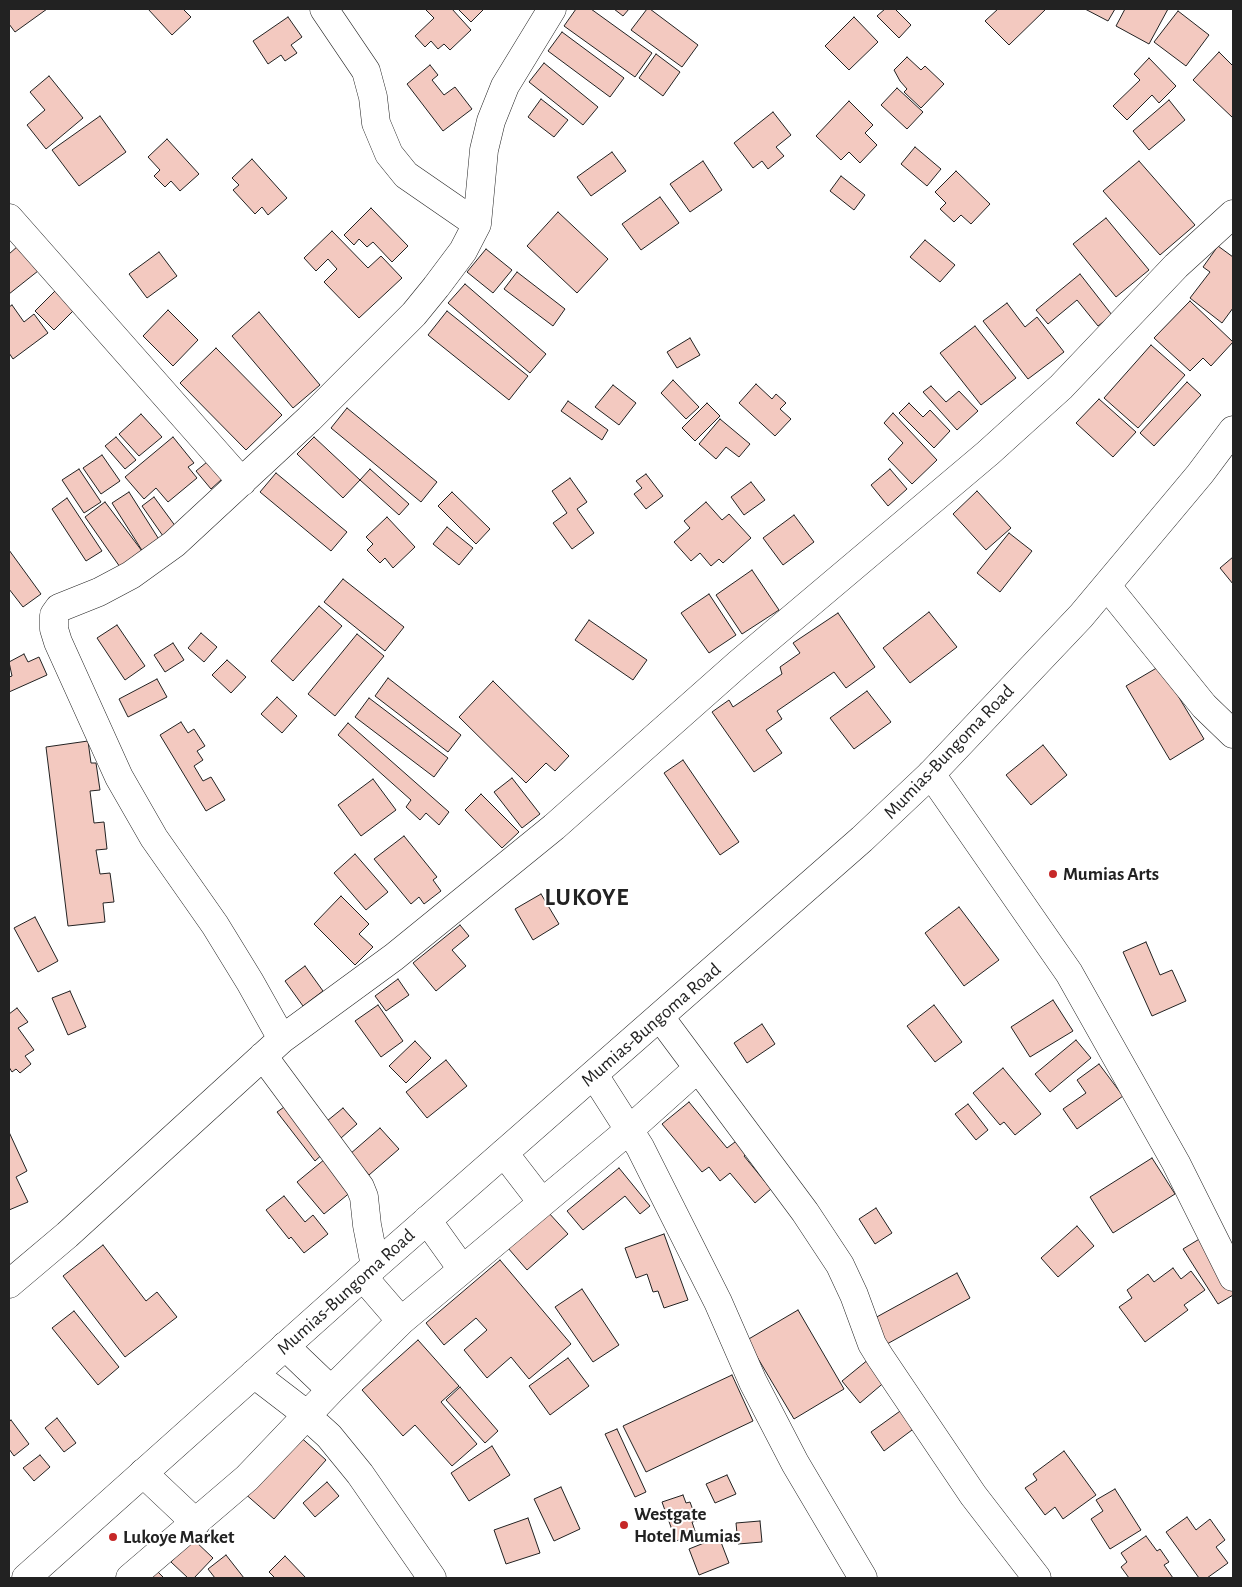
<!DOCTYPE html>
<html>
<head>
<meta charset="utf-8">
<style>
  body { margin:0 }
  #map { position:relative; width:1242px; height:1587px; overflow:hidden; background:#fff; font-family:"Alegreya Sans",sans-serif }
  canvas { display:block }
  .frame { position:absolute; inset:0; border:10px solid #222; pointer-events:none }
</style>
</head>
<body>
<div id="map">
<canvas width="1242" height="1587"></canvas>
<div class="frame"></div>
</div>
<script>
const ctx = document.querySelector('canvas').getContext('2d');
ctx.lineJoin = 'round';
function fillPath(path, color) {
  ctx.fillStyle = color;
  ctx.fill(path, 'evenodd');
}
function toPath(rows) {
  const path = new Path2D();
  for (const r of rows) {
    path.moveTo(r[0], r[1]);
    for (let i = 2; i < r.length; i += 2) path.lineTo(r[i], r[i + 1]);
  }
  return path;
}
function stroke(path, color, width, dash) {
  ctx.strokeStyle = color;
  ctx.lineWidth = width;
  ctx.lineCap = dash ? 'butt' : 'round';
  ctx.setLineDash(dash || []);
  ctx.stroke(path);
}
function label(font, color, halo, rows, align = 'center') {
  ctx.font = font + ' "Alegreya Sans",sans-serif';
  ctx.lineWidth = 4;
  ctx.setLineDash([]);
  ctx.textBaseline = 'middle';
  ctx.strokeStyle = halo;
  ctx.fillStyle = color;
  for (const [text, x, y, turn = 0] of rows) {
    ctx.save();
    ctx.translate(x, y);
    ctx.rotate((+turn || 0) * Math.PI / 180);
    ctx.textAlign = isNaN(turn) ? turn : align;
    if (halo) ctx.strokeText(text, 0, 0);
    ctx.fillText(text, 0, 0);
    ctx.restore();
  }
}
const building = toPath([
  [9,9,47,9,15,32,9,24,9,9],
  [148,9,183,9,191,17,172,35,148,9],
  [425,9,452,9,471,30,450,50,444,44,438,49,431,41,425,47,415,36,434,18,425,9],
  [458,9,484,9,471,22,458,9],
  [576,9,591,9,652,53,635,77,564,26,576,9],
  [614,9,629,9,623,16,614,9],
  [647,9,650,9,698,45,682,67,631,30,647,9],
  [885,9,895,9,911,25,899,38,877,16,885,9],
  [998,9,1046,9,1009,45,985,21,998,9],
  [1085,9,1115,9,1108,21,1085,9],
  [1125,9,1168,9,1149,44,1116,26,1125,9],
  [1178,11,1209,35,1186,66,1154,42,1178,11],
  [288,17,302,37,291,45,297,53,285,61,281,55,268,64,253,41,288,17],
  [854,17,878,42,849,70,825,46,854,17],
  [562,32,624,78,610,97,548,51,562,32],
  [1219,52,1233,66,1233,118,1193,80,1219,52],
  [656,54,680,72,663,96,639,78,656,54],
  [907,57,921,70,925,66,944,84,921,108,904,92,907,89,900,81,894,70,907,57],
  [1149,58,1176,86,1159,103,1152,95,1127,120,1113,106,1140,80,1134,74,1149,58],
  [544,63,598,107,583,125,529,82,544,63],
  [430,65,438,75,432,80,444,95,455,87,472,109,443,131,407,84,430,65],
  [49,76,83,118,46,149,27,125,45,110,30,92,49,76],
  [897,88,923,112,907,129,881,105,897,88],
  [541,99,568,120,554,137,528,117,541,99],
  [1169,100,1185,120,1149,150,1133,131,1169,100],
  [849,101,873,125,865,133,877,145,860,163,849,152,841,160,816,136,849,101],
  [773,112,791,135,776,147,784,156,768,169,762,161,753,168,734,143,773,112],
  [100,116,126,152,79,186,52,150,100,116],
  [167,139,199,174,180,191,171,181,165,187,154,176,160,170,148,157,167,139],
  [915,147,941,169,927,186,901,164,915,147],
  [612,152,626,171,591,196,577,177,612,152],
  [252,159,287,198,268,215,262,207,255,214,233,190,239,185,232,178,252,159],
  [703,161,722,190,690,212,670,184,703,161],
  [1139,161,1195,225,1160,255,1103,191,1139,161],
  [956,171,990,204,971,224,961,215,954,222,940,209,946,203,935,192,956,171],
  [841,176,865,195,854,210,830,191,841,176],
  [660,197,679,223,641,250,622,224,660,197],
  [371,208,408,246,392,262,373,242,367,247,359,239,354,245,344,235,371,208],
  [558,212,608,259,577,293,527,246,558,212],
  [1106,218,1149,270,1116,297,1073,244,1106,218],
  [332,231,368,268,381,256,402,278,359,318,324,282,337,269,328,259,316,271,304,258,332,231],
  [925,240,955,265,940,282,910,257,925,240],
  [18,246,38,271,9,294,9,254,18,246],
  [1218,246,1233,257,1233,308,1222,323,1190,298,1210,272,1203,267,1218,246],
  [486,249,512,270,493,293,467,272,486,249],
  [159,252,177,276,147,298,129,274,159,252],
  [517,272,565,309,553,326,504,289,517,272],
  [1080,274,1112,315,1098,326,1077,300,1048,324,1036,310,1080,274],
  [465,284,546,354,530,373,448,303,465,284],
  [55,291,74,310,54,330,35,311,55,291],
  [1190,301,1233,342,1211,366,1203,358,1190,371,1154,338,1190,301],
  [1007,303,1025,327,1037,317,1064,352,1028,379,983,321,1007,303],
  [12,305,24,322,34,314,48,333,13,359,9,353,9,307,12,305],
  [168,310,198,340,173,366,143,336,168,310],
  [447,311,528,376,509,400,428,335,447,311],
  [259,312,320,385,293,408,232,336,259,312],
  [975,326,1016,378,981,405,940,353,975,326],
  [690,338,700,355,677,368,667,352,690,338],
  [1151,345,1185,375,1138,428,1104,398,1151,345],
  [216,348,282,415,246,450,180,383,216,348],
  [673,380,699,407,686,419,661,393,673,380],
  [1187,382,1201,395,1154,446,1140,433,1187,382],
  [756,384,772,399,776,394,786,403,780,409,791,419,775,436,739,403,756,384],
  [613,385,636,403,619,425,595,407,613,385],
  [931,386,946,402,959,391,978,411,957,430,923,392,931,386],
  [1099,399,1136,432,1113,457,1076,423,1099,399],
  [568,401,608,430,602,440,561,411,568,401],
  [707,403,720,416,695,441,682,428,707,403],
  [909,403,923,417,930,410,950,431,934,448,899,413,909,403],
  [347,408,437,482,421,502,331,428,347,408],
  [893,413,937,460,912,484,888,459,903,443,884,423,893,413],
  [141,414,162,437,139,456,119,434,141,414],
  [720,419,750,444,739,457,726,447,716,459,699,444,720,419],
  [116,437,136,460,125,469,105,446,116,437],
  [173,437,194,463,188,467,197,478,168,502,156,488,144,499,125,477,173,437],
  [314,437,360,480,343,498,297,454,314,437],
  [102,455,120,481,101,494,83,468,102,455],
  [207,462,222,479,211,489,196,471,207,462],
  [79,469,101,502,84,513,62,480,79,469],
  [370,469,409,504,399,515,360,480,370,469],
  [890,469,907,489,888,506,871,485,890,469],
  [276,473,347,532,331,551,260,492,276,473],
  [646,474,663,496,646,509,634,494,642,488,636,481,646,474],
  [570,478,587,502,577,509,594,533,572,549,553,523,567,513,552,491,570,478],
  [751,482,765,500,744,515,731,497,751,482],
  [977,491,1011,528,986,550,953,514,977,491],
  [129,492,160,541,143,552,112,503,129,492],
  [452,492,490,529,476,544,438,506,452,492],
  [154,497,176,527,163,536,142,506,154,497],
  [67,498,102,551,86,561,52,509,67,498],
  [105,502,142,551,120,567,85,517,105,502],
  [706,502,722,520,729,514,751,538,723,563,719,559,711,566,700,553,691,561,674,542,690,528,684,521,706,502],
  [794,515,814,542,783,565,763,538,794,515],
  [387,517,415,547,393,568,385,558,380,563,367,550,373,544,366,537,387,517],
  [447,527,473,548,459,565,433,544,447,527],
  [1009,533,1032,551,1000,592,977,573,1009,533],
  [9,550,41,594,23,607,9,589,9,550],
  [1233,557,1233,584,1220,568,1233,557],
  [752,570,779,610,742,634,716,595,752,570],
  [343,579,404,627,385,651,324,602,343,579],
  [709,594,736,635,709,653,681,613,709,594],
  [319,606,342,626,293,681,271,661,319,606],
  [929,612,957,647,910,683,883,648,929,612],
  [838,613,875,667,846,688,834,672,777,711,782,719,766,730,782,753,754,772,712,712,729,700,733,707,782,674,780,667,800,653,793,643,838,613],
  [589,620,647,660,633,680,575,640,589,620],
  [117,625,145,666,125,680,97,638,117,625],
  [201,633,217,647,204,662,188,648,201,633],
  [357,634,384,656,335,716,308,694,357,634],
  [173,643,184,660,165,672,154,655,173,643],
  [24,654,28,662,39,657,47,675,9,692,9,677,12,676,9,662,24,654],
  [227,660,246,677,231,693,212,675,227,660],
  [1160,666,1204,739,1170,760,1126,686,1160,666],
  [388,678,461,735,448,752,375,696,388,678],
  [157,679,167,697,128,717,119,699,157,679],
  [493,681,569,756,555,771,546,763,526,783,459,717,493,681],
  [867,691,891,722,854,749,830,718,867,691],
  [277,697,297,716,282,733,261,714,277,697],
  [369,698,448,758,434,777,355,717,369,698],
  [181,722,188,733,194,729,205,746,197,751,203,760,194,766,203,781,211,777,225,800,206,811,160,735,181,722],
  [348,723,449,812,439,825,426,813,420,820,406,807,411,800,338,735,348,723],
  [88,741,91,763,96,763,100,790,90,791,94,823,104,822,107,849,96,850,100,874,110,873,114,902,103,903,105,922,68,926,46,747,88,741],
  [1043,745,1067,775,1031,805,1006,775,1043,745],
  [683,760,739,842,720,855,664,773,683,760],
  [512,778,540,814,522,828,494,792,512,778],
  [373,779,396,810,361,836,338,805,373,779],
  [481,794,519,832,502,848,465,810,481,794],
  [404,836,437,877,433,880,441,891,424,904,419,897,411,904,374,859,404,836],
  [355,854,388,892,366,910,334,873,355,854],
  [541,894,559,924,533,940,515,909,541,894],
  [341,896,369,924,359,934,373,947,355,965,314,924,341,896],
  [959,907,999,960,964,986,925,933,959,907],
  [35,917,58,961,38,972,14,928,35,917],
  [460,925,469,936,452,950,466,966,436,991,413,963,460,925],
  [1146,942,1160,975,1172,970,1186,1001,1152,1016,1123,952,1146,942],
  [305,966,323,991,303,1006,285,981,305,966],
  [398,979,409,995,386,1011,375,996,398,979],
  [70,991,86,1027,68,1035,52,998,70,991],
  [1053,1000,1073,1031,1030,1057,1011,1027,1053,1000],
  [378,1005,403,1041,381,1057,355,1021,378,1005],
  [934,1005,962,1042,935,1062,907,1026,934,1005],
  [17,1008,28,1022,18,1028,34,1050,25,1056,31,1064,20,1073,16,1069,12,1072,9,1067,9,1014,17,1008],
  [762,1024,775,1044,747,1063,734,1043,762,1024],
  [1076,1040,1091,1058,1050,1092,1035,1074,1076,1040],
  [415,1041,431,1058,406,1083,389,1066,415,1041],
  [446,1060,467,1086,427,1118,406,1092,446,1060],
  [1099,1064,1123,1096,1077,1129,1063,1109,1086,1093,1077,1080,1099,1064],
  [1003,1068,1041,1114,1015,1135,1004,1122,1000,1125,973,1093,1003,1068],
  [689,1102,727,1148,739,1139,749,1152,744,1156,771,1189,755,1203,730,1173,720,1181,709,1167,702,1172,662,1124,689,1102],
  [290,1103,327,1150,315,1161,277,1112,290,1103],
  [968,1104,988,1130,976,1140,955,1114,968,1104],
  [343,1108,357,1124,341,1138,327,1121,343,1108],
  [380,1128,399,1149,369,1175,350,1154,380,1128],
  [9,1132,27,1171,16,1177,28,1202,9,1210,9,1132],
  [1152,1158,1175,1194,1113,1233,1090,1197,1152,1158],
  [325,1159,352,1191,324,1214,297,1182,325,1159],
  [619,1168,650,1206,640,1214,625,1196,583,1230,567,1211,619,1168],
  [284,1196,305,1222,313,1215,328,1234,304,1253,291,1237,289,1239,266,1210,284,1196],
  [876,1208,892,1233,875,1244,859,1219,876,1208],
  [548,1212,568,1234,527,1270,508,1248,548,1212],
  [1077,1226,1094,1246,1058,1277,1041,1258,1077,1226],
  [664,1234,688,1300,664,1308,658,1291,653,1292,647,1274,636,1278,625,1248,664,1234],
  [1201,1238,1233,1289,1233,1295,1218,1304,1183,1249,1201,1238],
  [103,1245,146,1301,157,1292,177,1317,125,1357,63,1276,103,1245],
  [500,1260,571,1344,529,1379,511,1357,487,1378,464,1350,487,1330,476,1318,444,1345,426,1323,500,1260],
  [1173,1268,1181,1279,1191,1271,1205,1290,1184,1305,1188,1310,1145,1342,1119,1307,1132,1298,1127,1290,1148,1274,1154,1282,1173,1268],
  [957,1273,970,1298,887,1344,873,1319,957,1273],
  [582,1289,619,1345,593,1362,555,1307,582,1289],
  [798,1310,844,1389,794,1419,747,1340,798,1310],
  [74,1311,119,1367,98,1385,52,1328,74,1311],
  [418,1340,459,1386,441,1402,477,1444,452,1466,415,1425,403,1436,362,1390,418,1340],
  [568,1358,589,1386,550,1415,529,1386,568,1358],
  [869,1359,887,1380,860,1403,842,1381,869,1359],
  [732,1375,753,1421,646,1472,623,1426,732,1375],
  [460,1387,498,1431,485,1443,446,1400,460,1387],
  [903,1409,916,1427,884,1451,871,1432,903,1409],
  [57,1418,76,1443,64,1452,45,1428,57,1418],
  [11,1420,29,1444,14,1456,9,1449,9,1422,11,1420],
  [617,1429,646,1492,635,1497,605,1434,617,1429],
  [296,1433,326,1460,274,1519,243,1492,296,1433],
  [492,1446,510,1475,469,1501,451,1473,492,1446],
  [1064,1451,1096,1495,1063,1519,1055,1507,1045,1515,1025,1488,1037,1480,1033,1474,1064,1451],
  [40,1455,50,1467,34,1481,23,1468,40,1455],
  [727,1475,736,1494,715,1503,706,1484,727,1475],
  [327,1482,339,1496,315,1517,303,1503,327,1482],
  [561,1487,580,1529,554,1541,534,1499,561,1487],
  [1115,1489,1141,1530,1110,1549,1091,1519,1103,1511,1096,1500,1115,1489],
  [683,1495,686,1503,690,1502,697,1521,692,1522,696,1534,676,1541,662,1502,683,1495],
  [1187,1517,1196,1530,1210,1519,1225,1540,1216,1547,1228,1563,1207,1578,1199,1578,1166,1532,1187,1517],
  [528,1518,540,1553,506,1564,494,1530,528,1518],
  [760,1521,762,1542,738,1544,736,1523,760,1521],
  [1146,1536,1157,1551,1160,1549,1169,1562,1164,1565,1173,1578,1129,1578,1121,1567,1127,1562,1121,1553,1146,1536],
  [719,1537,729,1563,699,1575,689,1549,719,1537],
  [193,1539,213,1558,194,1578,188,1578,171,1562,193,1539],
  [226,1555,244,1578,215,1578,208,1569,226,1555],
  [285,1556,306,1578,275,1578,269,1572,285,1556],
  [156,1570,164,1578,148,1578,156,1570]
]);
fillPath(building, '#f3c9c0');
stroke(building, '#222', 1);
const minor = toPath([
  [324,9,366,71,373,97,376,123,389,154,406,175,477,224],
  [9,218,242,482],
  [1107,586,1204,706,1233,734],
  [931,774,1069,973,1176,1163,1233,1277],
  [660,1017,805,1212,840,1265,854,1295,872,1344,880,1357,973,1495,1037,1578],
  [282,1039,250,982,215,925,154,838,119,777,58,642,54,629,54,615,59,608,99,592,131,575,174,544,309,419,414,314,436,287,463,251,477,224,484,150,491,121,505,86,552,9],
  [263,1056,360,1187,364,1197,367,1225,375,1266],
  [594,1075,640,1147,718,1302,753,1382,795,1463,863,1578],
  [504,1153,541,1201],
  [427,1220,462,1269],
  [363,1277,401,1321],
  [9,1284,67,1235,282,1039,394,957,554,827,738,664,988,453,1061,387,1176,266,1233,214],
  [285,1346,331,1390],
  [254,1374,297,1407,329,1436,360,1474,432,1578],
  [143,1473,196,1523],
  [130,1578,247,1478,331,1390,401,1321,629,1130,697,1069]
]);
const highway = toPath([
  [26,1578,375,1266,862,839,931,774,1081,616,1200,474,1233,430]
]);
stroke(minor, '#222', 29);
stroke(highway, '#222', 29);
stroke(minor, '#fff', 28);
stroke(highway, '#fff', 28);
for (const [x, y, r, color] of [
  [1053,874,5,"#c62828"],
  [624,1525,5,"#c62828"],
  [113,1537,5,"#c62828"]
]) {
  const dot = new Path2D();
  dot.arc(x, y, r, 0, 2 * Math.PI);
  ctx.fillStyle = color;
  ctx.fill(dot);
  stroke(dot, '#fff', 2);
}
label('19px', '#222', '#fff', [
  ["Mumias-Bungoma Road",949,752,-46],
  ["Mumias-Bungoma Road",651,1025,-41],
  ["Mumias-Bungoma Road",346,1292,-42]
]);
label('bold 19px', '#222', '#fff', [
  ["Mumias Arts",1063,874],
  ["Westgate",634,1514],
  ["Hotel Mumias",634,1536],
  ["Lukoye Market",123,1537]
], 'left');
ctx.letterSpacing = '1px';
label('bold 24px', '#222', '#fff', [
  ["LUKOYE",587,898]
]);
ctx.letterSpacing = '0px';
</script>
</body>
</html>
